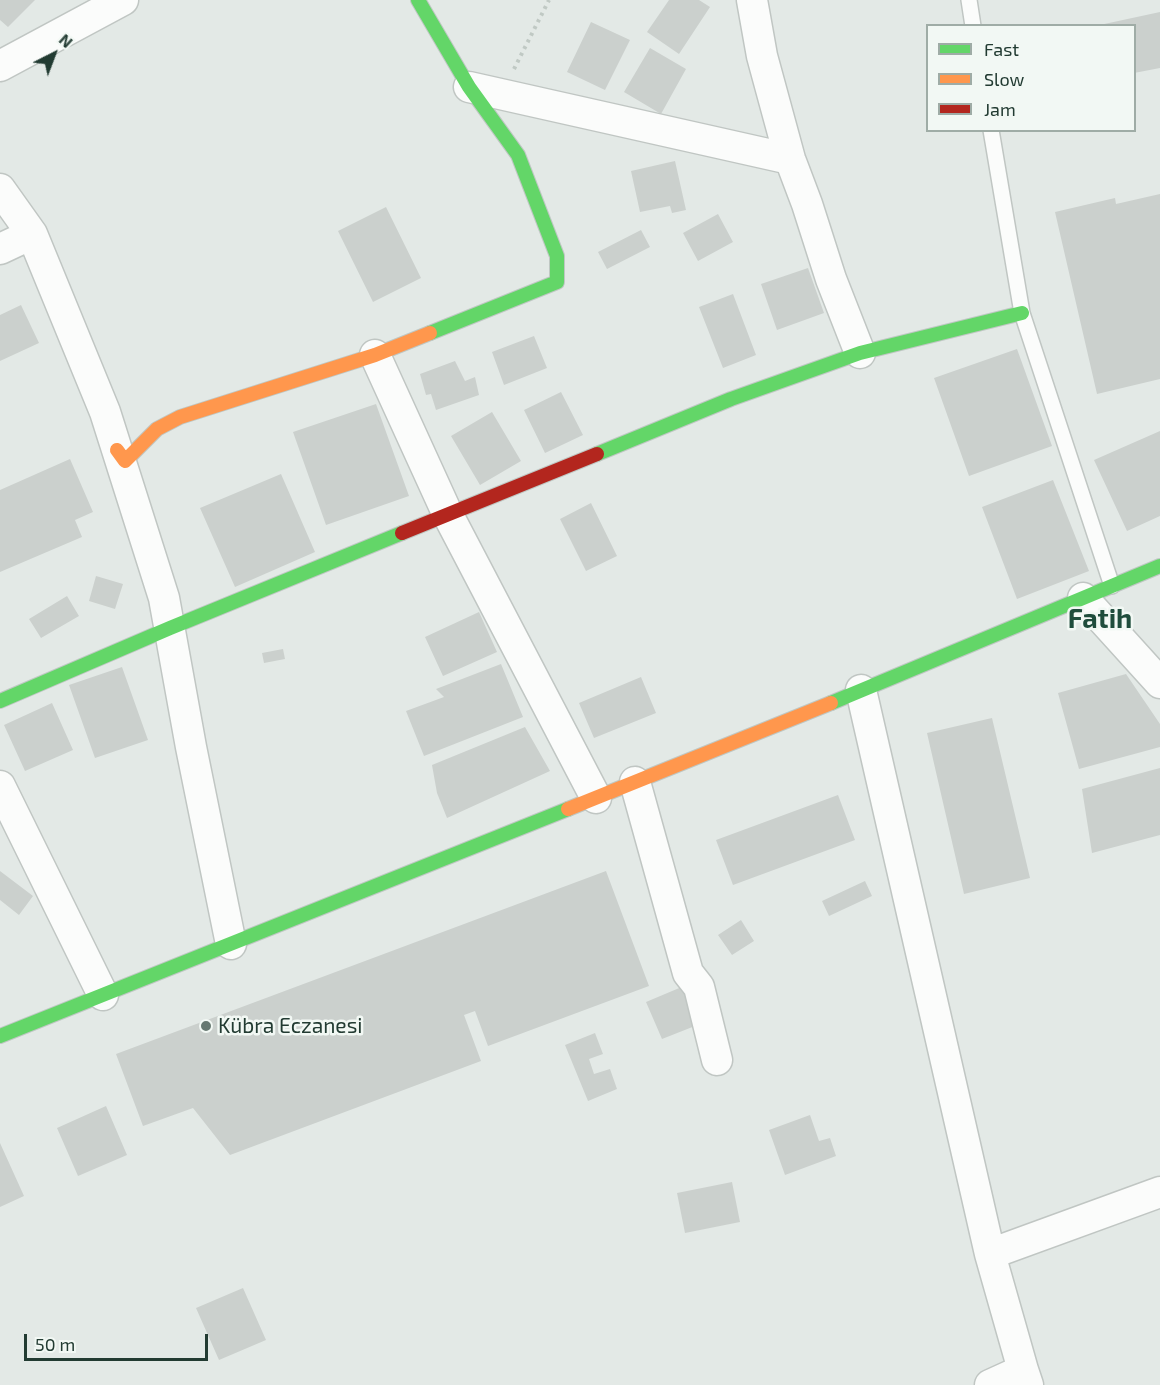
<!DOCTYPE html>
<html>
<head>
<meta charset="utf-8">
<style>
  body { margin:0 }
  #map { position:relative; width:1160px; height:1385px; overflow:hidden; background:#e3e9e6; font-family:"Exo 2",sans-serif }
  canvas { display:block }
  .legend { position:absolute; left:926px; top:24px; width:210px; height:108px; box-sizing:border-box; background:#f2f8f4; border:2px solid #9faca6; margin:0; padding:8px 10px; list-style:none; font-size:18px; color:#223b32 }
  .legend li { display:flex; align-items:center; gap:12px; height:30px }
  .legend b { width:30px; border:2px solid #9faca6 }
  .north { position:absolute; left:24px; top:24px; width:60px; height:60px; -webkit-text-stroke:4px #f2f8f4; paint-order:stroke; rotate:42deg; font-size:16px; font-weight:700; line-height:24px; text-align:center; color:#223b32 }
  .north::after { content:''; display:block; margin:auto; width:21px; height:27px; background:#223b32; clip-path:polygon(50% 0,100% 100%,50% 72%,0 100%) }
  .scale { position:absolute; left:24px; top:1334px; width:184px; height:27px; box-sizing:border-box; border:3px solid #223b32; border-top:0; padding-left:8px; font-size:18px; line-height:21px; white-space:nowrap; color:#223b32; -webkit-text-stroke:4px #f2f8f4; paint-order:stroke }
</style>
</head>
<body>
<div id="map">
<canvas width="1160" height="1385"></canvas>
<ul class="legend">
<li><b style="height:8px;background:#63d668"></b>Fast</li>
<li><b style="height:8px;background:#ff974d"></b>Slow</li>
<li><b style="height:8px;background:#b3261e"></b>Jam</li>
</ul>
<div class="north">N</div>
<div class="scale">50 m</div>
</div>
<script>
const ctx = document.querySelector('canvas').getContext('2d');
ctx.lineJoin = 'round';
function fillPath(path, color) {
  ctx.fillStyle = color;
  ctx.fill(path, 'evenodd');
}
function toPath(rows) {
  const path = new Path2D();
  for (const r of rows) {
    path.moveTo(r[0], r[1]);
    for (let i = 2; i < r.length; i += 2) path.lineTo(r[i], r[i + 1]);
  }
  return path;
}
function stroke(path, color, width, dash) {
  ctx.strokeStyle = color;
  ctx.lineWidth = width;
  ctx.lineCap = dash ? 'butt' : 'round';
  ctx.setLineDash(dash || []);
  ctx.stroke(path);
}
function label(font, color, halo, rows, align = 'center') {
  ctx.font = font + ' "Exo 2",sans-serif';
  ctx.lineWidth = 5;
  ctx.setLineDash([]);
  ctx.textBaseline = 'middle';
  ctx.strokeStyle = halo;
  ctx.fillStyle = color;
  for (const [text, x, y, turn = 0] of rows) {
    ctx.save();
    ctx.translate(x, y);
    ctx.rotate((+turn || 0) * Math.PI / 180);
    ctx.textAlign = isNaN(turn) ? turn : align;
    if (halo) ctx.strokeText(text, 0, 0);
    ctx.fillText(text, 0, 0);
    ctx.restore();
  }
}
fillPath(toPath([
  [0,0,35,0,8,27,0,20],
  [669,0,699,0,710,7,679,54,647,32],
  [1160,12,1160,68,1134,73,1134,26,1095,26],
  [591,22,630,40,605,90,567,72],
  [650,48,686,69,661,114,624,92],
  [675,161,686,210,672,213,670,206,640,212,631,171],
  [1160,194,1160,379,1097,394,1055,212,1115,198,1116,204],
  [386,207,421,278,373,302,338,231],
  [718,214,733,242,698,261,683,233],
  [641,230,650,247,607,269,598,252],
  [808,268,824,313,777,330,761,284],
  [733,294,756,355,723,368,699,307],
  [21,305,39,343,0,361,0,315],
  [534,336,547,368,504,385,492,352],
  [1017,349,1052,446,969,476,934,378],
  [455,361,465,381,475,377,479,395,436,410,431,394,426,395,420,374],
  [561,392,583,435,545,453,524,410],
  [376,404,409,496,326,525,293,432],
  [492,412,521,461,480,485,451,436],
  [1160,431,1160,516,1127,531,1094,460],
  [70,459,93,512,75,520,82,537,0,572,0,490],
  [281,474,315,552,235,587,200,508],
  [1053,480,1089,571,1017,599,982,507],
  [591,503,617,556,586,571,560,519],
  [96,576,123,584,115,609,89,601],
  [67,596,79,616,41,638,29,619],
  [479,612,497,652,443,676,425,637],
  [283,649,285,659,264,663,262,653],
  [501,664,523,717,424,756,406,711,444,697,436,689],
  [122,667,148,740,95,758,69,685],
  [1126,674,1160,724,1160,747,1079,769,1058,693],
  [641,677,656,713,594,738,579,703],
  [52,703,73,750,25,771,4,725],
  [992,718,1030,878,964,894,927,733],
  [525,727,550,771,447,818,437,793,432,765],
  [1160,768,1160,835,1092,853,1082,789],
  [838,795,855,840,733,885,716,840],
  [0,871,33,896,19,915,0,900],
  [606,871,649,986,488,1046,475,1011,464,1015,481,1061,230,1155,193,1108,143,1126,116,1054],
  [865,881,872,896,829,916,822,901],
  [741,920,754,941,732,955,718,935],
  [684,986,700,1024,662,1039,646,1002],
  [595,1033,603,1054,589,1059,594,1074,610,1069,617,1089,588,1101,565,1045],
  [106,1106,127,1155,78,1176,57,1128],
  [810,1115,819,1141,830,1138,836,1156,785,1175,769,1130],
  [0,1143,24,1196,0,1207],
  [732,1182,740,1222,685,1233,677,1193],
  [243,1288,266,1340,219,1360,196,1308]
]), '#cbd0cd');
const lane = toPath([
  [969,0,973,26],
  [991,130,1022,313,1112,586]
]);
const street = toPath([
  [752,0,762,56,790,159,807,204,831,279,860,353],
  [0,66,123,0],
  [469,87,790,159],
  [0,189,32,234,105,412,164,598,191,747,231,944],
  [0,249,32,234],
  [375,355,448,515,596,798],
  [1083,598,1160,683],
  [861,690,990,1254],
  [635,782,688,973,699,987,717,1060],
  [0,786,103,995],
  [1023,1370,990,1254,1160,1192],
  [990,1385,1023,1370,1028,1385]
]);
const fast = toPath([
  [418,0,469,87,518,155,557,256,557,282,430,333],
  [597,454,731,399,860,353,1022,313],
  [0,701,170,628,402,533],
  [831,703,1160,566],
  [0,1036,568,809]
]);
const slow = toPath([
  [117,450,125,461,157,429,180,417,375,355,430,333],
  [568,809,831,703]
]);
const jam = toPath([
  [402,533,597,454]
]);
stroke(lane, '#c0c6c3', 18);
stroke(street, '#c0c6c3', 33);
stroke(fast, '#bfc7c3', 16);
stroke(slow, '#bfc7c3', 16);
stroke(jam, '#bfc7c3', 16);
stroke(toPath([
  [514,69,549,0]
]), '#c0c9c4', 4, [3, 4.5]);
stroke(lane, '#fbfcfb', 15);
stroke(street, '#fbfcfb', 30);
stroke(fast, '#63d668', 14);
stroke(slow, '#ff974d', 14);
stroke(jam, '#b3261e', 14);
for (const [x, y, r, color] of [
  [206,1026,6,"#667871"]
]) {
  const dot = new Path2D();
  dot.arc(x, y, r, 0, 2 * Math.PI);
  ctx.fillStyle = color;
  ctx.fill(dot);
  stroke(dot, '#f2f8f4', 2);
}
label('21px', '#223b32', '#f2f8f4', [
  ["Kübra Eczanesi",218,1026]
], 'left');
label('bold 27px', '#1f4d3c', '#f2f8f4', [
  ["Fatih",1100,619]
]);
</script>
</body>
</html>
